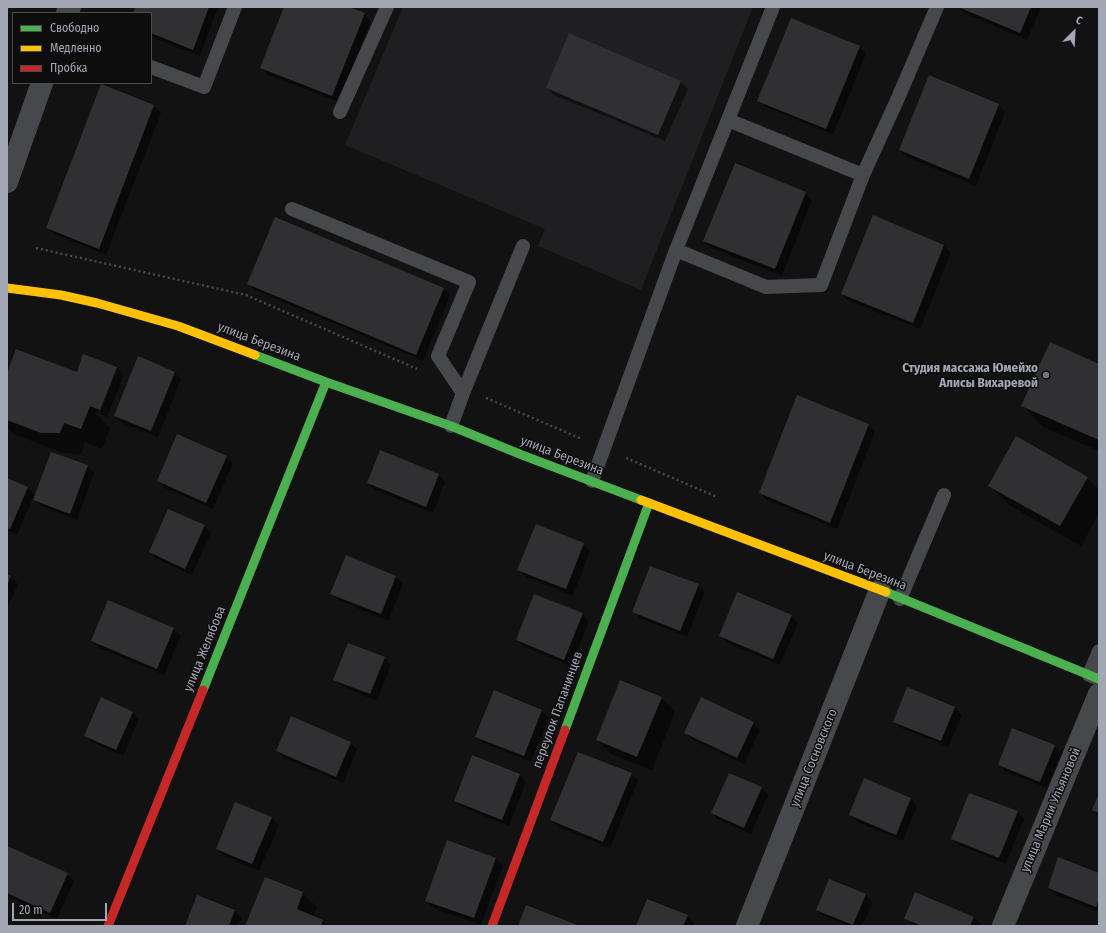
<!DOCTYPE html>
<html>
<head>
<meta charset="utf-8">
<style>
  body { margin:0 }
  #map { position:relative; width:1106px; height:933px; overflow:hidden; background:#121213; font-family:"Fira Sans Condensed",sans-serif }
  canvas { display:block }
  .frame { position:absolute; inset:0; border:8px solid #a3a7b4; pointer-events:none }
  .legend { position:absolute; left:12px; top:12px; width:140px; height:72px; box-sizing:border-box; background:#0d0d0e; border:1px solid #494b50; margin:0; padding:5px 7px; list-style:none; font-size:12px; color:#a3a7b4 }
  .legend li { display:flex; align-items:center; gap:8px; height:20px }
  .legend b { width:20px; border:1px solid #494b50 }
  .north { position:absolute; left:1054px; top:12px; width:40px; height:40px; -webkit-text-stroke:3px #0d0d0e; paint-order:stroke; rotate:24deg; font-size:11px; font-weight:700; line-height:16px; text-align:center; color:#a3a7b4 }
  .north::after { content:''; display:block; margin:auto; width:14px; height:18px; background:#a3a7b4; clip-path:polygon(50% 0,100% 100%,50% 72%,0 100%) }
  .scale { position:absolute; left:12px; top:903px; width:95px; height:18px; box-sizing:border-box; border:2px solid #a3a7b4; border-top:0; padding-left:5px; font-size:12px; line-height:14px; white-space:nowrap; color:#a3a7b4; -webkit-text-stroke:3px #0d0d0e; paint-order:stroke }
</style>
</head>
<body>
<div id="map">
<canvas width="1106" height="933"></canvas>
<div class="frame"></div>
<ul class="legend">
<li><b style="height:5px;background:#4caf50"></b>Свободно</li>
<li><b style="height:5px;background:#ffc107"></b>Медленно</li>
<li><b style="height:5px;background:#c62828"></b>Пробка</li>
</ul>
<div class="north">С</div>
<div class="scale">20 m</div>
</div>
<script>
const ctx = document.querySelector('canvas').getContext('2d');
ctx.lineJoin = 'round';
function fillPath(path, color) {
  ctx.fillStyle = color;
  ctx.fill(path, 'evenodd');
}
function toPath(rows) {
  const path = new Path2D();
  for (const r of rows) {
    path.moveTo(r[0], r[1]);
    for (let i = 2; i < r.length; i += 2) path.lineTo(r[i], r[i + 1]);
  }
  return path;
}
function stroke(path, color, width, dash) {
  ctx.strokeStyle = color;
  ctx.lineWidth = width;
  ctx.lineCap = dash ? 'butt' : 'round';
  ctx.setLineDash(dash || []);
  ctx.stroke(path);
}
function label(font, color, halo, rows, align = 'center') {
  ctx.font = font + ' "Fira Sans Condensed",sans-serif';
  ctx.lineWidth = 3;
  ctx.setLineDash([]);
  ctx.textBaseline = 'middle';
  ctx.strokeStyle = halo;
  ctx.fillStyle = color;
  for (const [text, x, y, turn = 0] of rows) {
    ctx.save();
    ctx.translate(x, y);
    ctx.rotate((+turn || 0) * Math.PI / 180);
    ctx.textAlign = isNaN(turn) ? turn : align;
    if (halo) ctx.strokeText(text, 0, 0);
    ctx.fillText(text, 0, 0);
    ctx.restore();
  }
}
fillPath(toPath([
  [403,7,753,7,641,290,538,246,545,229,345,145]
]), '#1f1f21');
fillPath(toPath([
  [136,7,218,7,200,56,151,37,151,13,134,13],
  [285,7,346,7,364,14,371,21,339,102,268,75,261,68],
  [958,7,1041,7,1027,40,964,13],
  [569,35,681,82,688,89,665,141,554,95,547,88],
  [859,47,866,54,833,135,766,107,759,101],
  [998,105,1005,112,976,186,907,157,900,150],
  [154,106,161,113,106,255,54,234,47,227],
  [805,193,812,200,782,276,711,248,704,241],
  [874,216,944,246,951,253,920,329,849,301,842,294],
  [248,283,443,288,450,295,423,361,255,290],
  [84,356,117,368,124,375,107,417,100,414,117,370,115,370,98,413,94,412,110,428,102,449,85,442,81,454,62,453,14,434,7,428,7,376,77,373],
  [1099,365,1099,451,1043,427,1023,406],
  [174,372,181,379,158,437,122,423,115,416],
  [868,425,875,432,837,529,767,500,760,493],
  [226,457,233,463,213,509,165,488,158,481],
  [87,466,94,473,77,520,41,506,33,498,17,535,7,531,7,480,28,488,36,496],
  [438,475,445,482,433,513,375,490,368,483],
  [1087,478,1099,489,1099,514,1081,546,1010,506,989,485],
  [204,526,211,533,192,575,157,559,150,552],
  [583,544,590,551,573,596,526,577,519,570],
  [346,557,396,577,403,584,388,621,338,600,332,593],
  [7,575,11,577,18,584,7,609],
  [698,585,705,592,687,637,640,618,633,611],
  [108,601,174,629,181,636,164,675,99,648,92,641],
  [582,614,589,621,571,666,524,647,517,640],
  [791,616,798,623,780,665,727,643,720,636],
  [384,658,391,665,377,701,341,686,334,679],
  [661,697,675,712,652,770,611,754,597,740],
  [955,708,962,715,948,747,901,728,894,722],
  [542,711,549,718,531,762,483,743,476,736],
  [132,712,139,719,123,756,92,742,85,735],
  [753,723,760,730,744,764,693,740,686,733],
  [350,743,357,749,343,783,284,758,277,751],
  [1054,746,1061,753,1047,788,1006,772,999,765],
  [631,774,638,781,610,848,558,827,551,820],
  [520,775,526,782,509,826,462,807,455,800],
  [761,788,768,795,751,834,719,820,712,813],
  [1099,795,1099,816,1093,810],
  [911,799,917,806,903,841,857,822,850,815],
  [1017,812,1024,819,1006,864,959,845,952,838],
  [272,818,279,825,259,871,224,856,217,849],
  [7,847,67,874,74,881,57,919,7,896],
  [496,859,503,866,481,925,433,908,426,901],
  [1099,874,1099,912,1056,895,1049,888],
  [266,879,303,893,317,907,313,917,323,921,328,926,246,926],
  [829,880,866,895,873,902,862,926,848,926,824,916,817,909],
  [198,896,235,911,242,918,238,926,186,926],
  [687,916,694,923,693,926,637,926],
  [974,917,981,924,980,926,914,926,905,918]
]), '#0007');
fillPath(toPath([
  [135,7,209,7,193,50,151,33,151,13,133,13],
  [284,7,349,7,365,13,332,96,260,68],
  [958,7,1031,7,1020,33],
  [791,18,860,46,826,129,757,101],
  [569,33,681,81,658,135,546,88],
  [929,75,999,104,969,179,899,150],
  [101,84,154,105,99,249,46,228],
  [735,163,806,192,775,269,703,241],
  [873,215,944,245,913,323,841,294],
  [275,217,444,288,416,355,247,284],
  [1050,342,1099,364,1099,440,1021,406],
  [16,349,77,372,83,354,117,367,100,410,90,406,81,429,64,423,60,433,41,433,7,420,7,373],
  [138,356,175,372,151,431,114,416],
  [797,395,869,424,830,523,759,493],
  [177,434,227,456,206,503,157,481],
  [1016,436,1088,477,1060,526,988,486],
  [380,450,439,474,426,507,367,483],
  [51,452,88,465,70,514,33,500],
  [7,478,28,487,10,529,7,528],
  [168,509,205,525,185,569,149,552],
  [536,524,584,543,566,589,517,570],
  [346,555,396,576,381,614,330,594],
  [650,566,699,584,680,631,632,612],
  [7,574,11,576,7,586],
  [737,592,792,615,773,659,719,636],
  [534,594,583,613,564,660,516,640],
  [108,600,174,628,157,669,91,641],
  [348,643,385,657,370,694,333,680],
  [620,680,662,697,637,757,596,740],
  [907,687,955,707,941,741,893,722],
  [494,690,542,710,524,756,475,737],
  [101,697,133,712,116,750,84,736],
  [701,697,754,722,737,758,684,733],
  [291,716,351,742,336,777,276,751],
  [1012,728,1055,745,1040,782,998,765],
  [578,752,632,773,603,842,550,820],
  [472,755,520,774,502,820,454,801],
  [729,773,762,787,744,828,711,813],
  [864,778,911,798,896,835,849,815],
  [969,793,1018,811,999,858,951,839],
  [1099,793,1099,813,1092,810],
  [235,802,272,817,252,864,216,849],
  [447,840,496,858,474,918,425,901],
  [7,846,68,873,50,913,7,893],
  [1058,857,1099,873,1099,899,1096,907,1048,888],
  [265,877,303,892,297,909,323,920,321,926,245,926],
  [829,879,866,894,853,925,816,910],
  [915,892,974,917,970,926,922,926,904,919],
  [197,895,235,910,229,926,185,926],
  [647,899,688,915,683,926,636,926],
  [526,905,580,926,518,926]
]), '#303032');
stroke(toPath([
  [36,248,246,295,417,369],
  [486,398,582,439],
  [626,458,717,497]
]), '#48494d', 2.5, [2, 3]);
stroke(toPath([
  [151,67,204,87,235,7],
  [340,112,387,7],
  [728,120,863,175],
  [292,209,469,282,438,356,463,393],
  [676,250,766,287,821,285,863,175,898,98,937,7],
  [451,426,463,393,523,246],
  [592,481,676,250,773,7],
  [900,599,944,495],
  [1097,678,1089,675,1099,651]
]), '#47484b', 14);
stroke(toPath([
  [67,13,70,7],
  [7,182,42,83],
  [747,926,880,590],
  [1003,926,1099,694]
]), '#47484b', 22);
stroke(toPath([
  [255,355,326,382,451,426,522,455,641,500],
  [886,592,1099,679],
  [203,690,326,382],
  [565,730,649,503]
]), '#4caf50', 9);
stroke(toPath([
  [7,288,61,295,97,303,178,326,255,355],
  [641,500,886,592]
]), '#ffc107', 9);
stroke(toPath([
  [108,926,203,690],
  [492,926,565,730]
]), '#c62828', 9);
for (const [x, y, r, color] of [
  [1046,375,4,"#70737c"]
]) {
  const dot = new Path2D();
  dot.arc(x, y, r, 0, 2 * Math.PI);
  ctx.fillStyle = color;
  ctx.fill(dot);
  stroke(dot, '#0d0d0e', 1.5);
}
label('13px', '#a3a7b4', '#0d0d0e', [
  ["улица Березина",259,342,21],
  ["улица Березина",562,456,21],
  ["улица Березина",865,571,21],
  ["улица Желябова",205,649,-68],
  ["переулок Папанинцев",558,710,-70],
  ["улица Сосновского",814,758,-68],
  ["улица Марии Ульяновой",1051,810,-67]
]);
label('bold 13px', '#a3a7b4', '#0d0d0e', [
  ["Студия массажа Юмейхо",1038,368],
  ["Алисы Вихаревой",1038,383]
], 'right');
</script>
</body>
</html>
